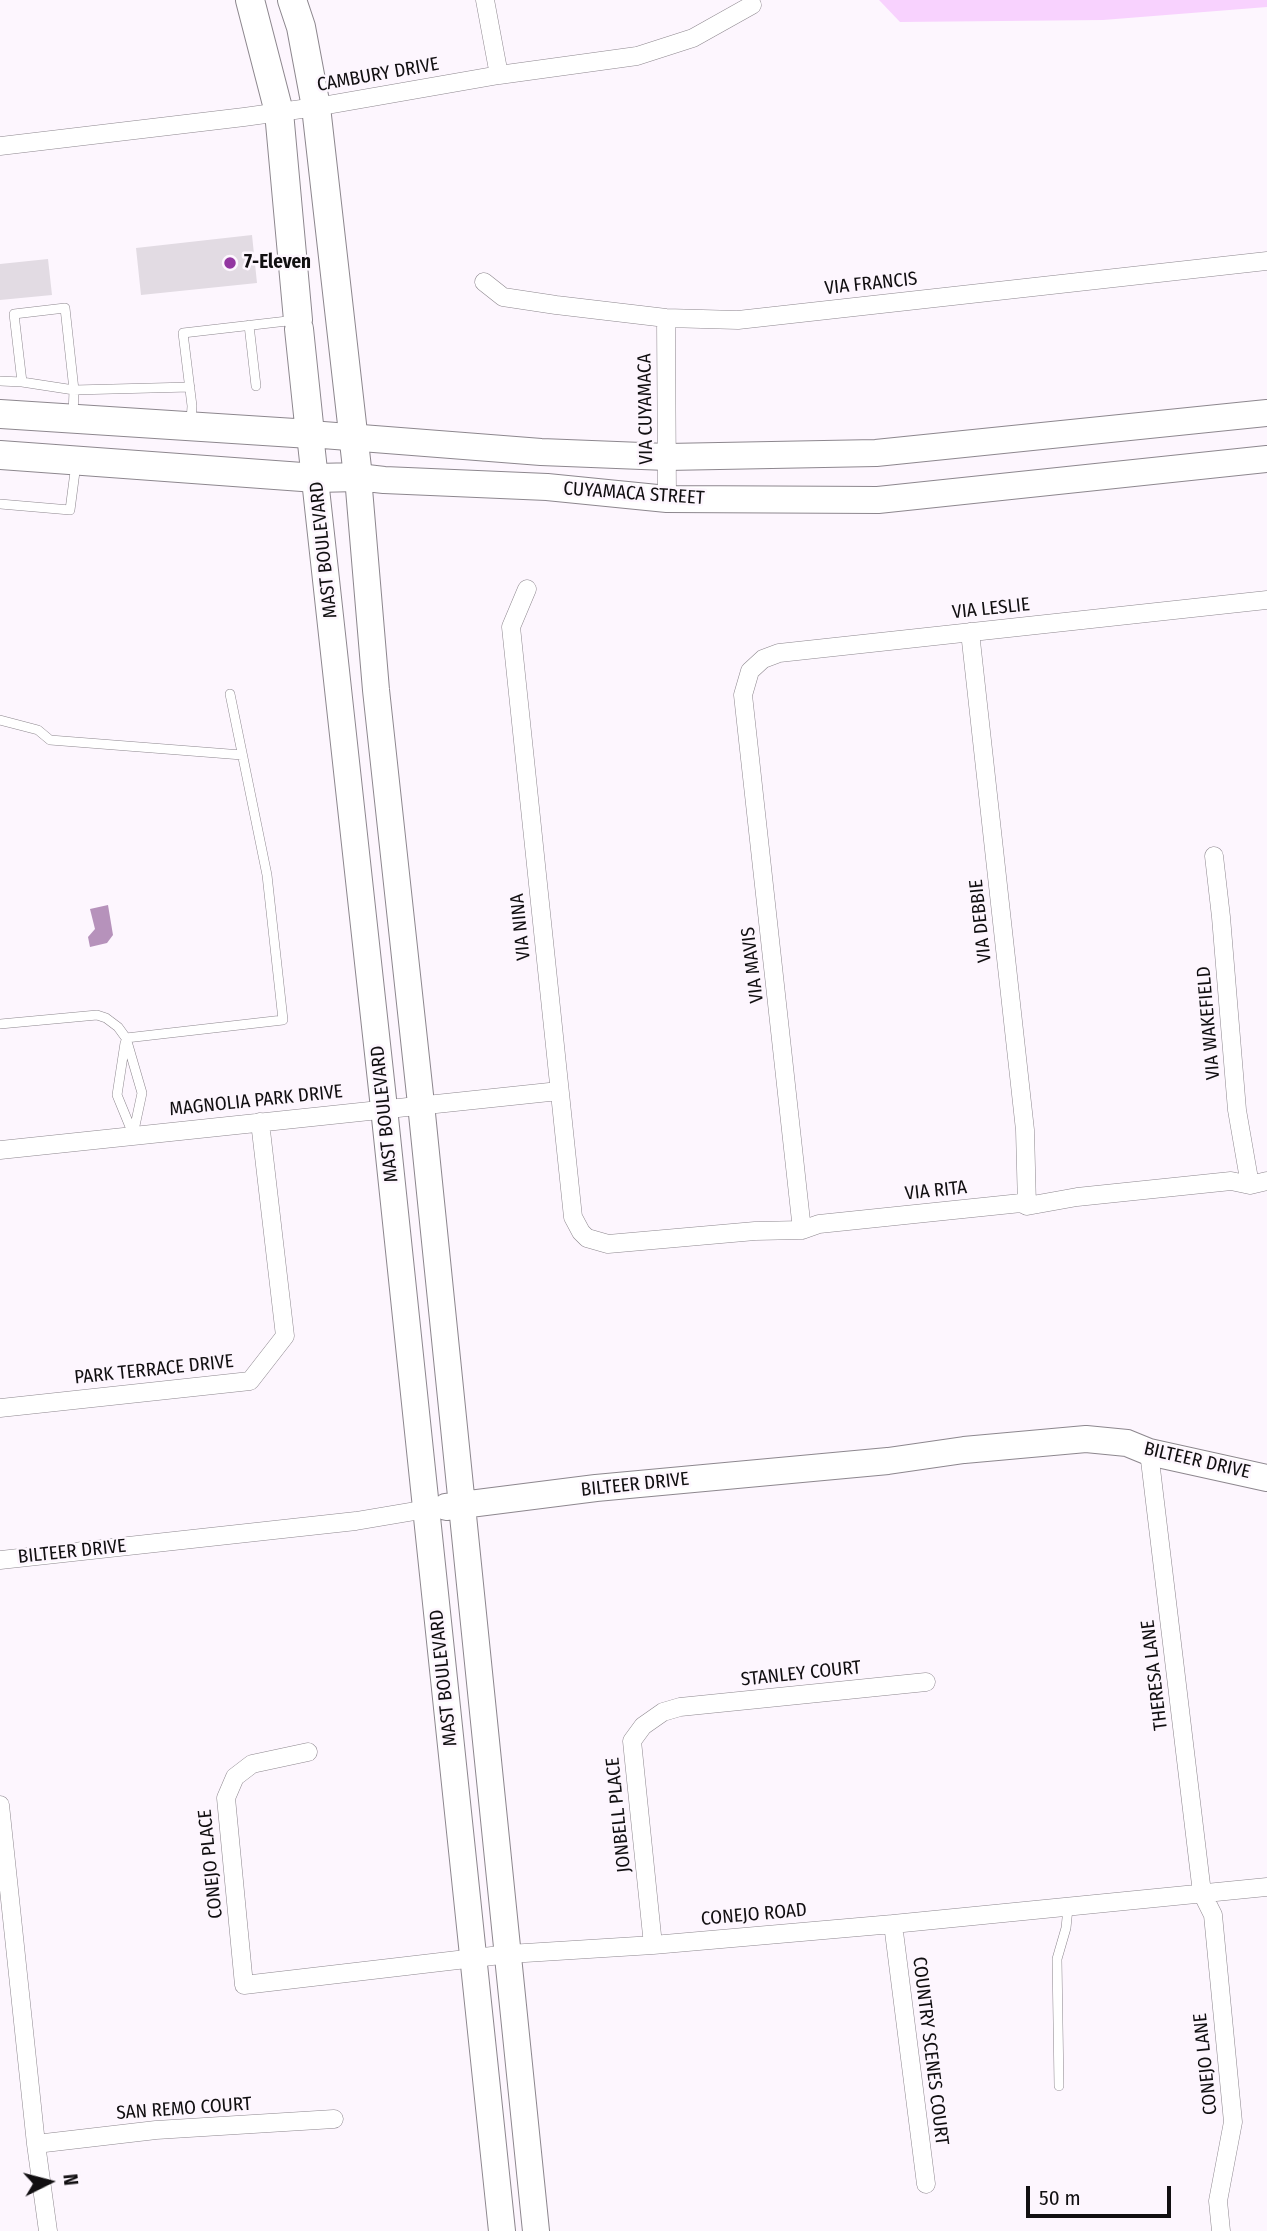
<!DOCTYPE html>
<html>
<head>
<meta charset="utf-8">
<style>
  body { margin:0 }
  #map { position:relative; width:1267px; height:2231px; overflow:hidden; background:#fdf6fe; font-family:"Fira Sans Condensed",sans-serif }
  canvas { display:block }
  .north { position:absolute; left:14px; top:2147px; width:70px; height:70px; -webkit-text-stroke:5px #fdf6fe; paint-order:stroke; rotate:84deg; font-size:19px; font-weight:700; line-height:28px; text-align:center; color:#110f11 }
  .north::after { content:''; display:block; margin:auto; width:24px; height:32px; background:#110f11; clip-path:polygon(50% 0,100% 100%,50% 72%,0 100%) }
  .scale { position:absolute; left:1026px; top:2186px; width:145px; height:32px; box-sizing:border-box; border:4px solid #110f11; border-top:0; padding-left:9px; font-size:21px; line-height:24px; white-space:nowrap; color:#110f11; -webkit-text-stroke:5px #fdf6fe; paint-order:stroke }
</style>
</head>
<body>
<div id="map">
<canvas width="1267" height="2231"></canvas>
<div class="north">N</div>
<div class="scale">50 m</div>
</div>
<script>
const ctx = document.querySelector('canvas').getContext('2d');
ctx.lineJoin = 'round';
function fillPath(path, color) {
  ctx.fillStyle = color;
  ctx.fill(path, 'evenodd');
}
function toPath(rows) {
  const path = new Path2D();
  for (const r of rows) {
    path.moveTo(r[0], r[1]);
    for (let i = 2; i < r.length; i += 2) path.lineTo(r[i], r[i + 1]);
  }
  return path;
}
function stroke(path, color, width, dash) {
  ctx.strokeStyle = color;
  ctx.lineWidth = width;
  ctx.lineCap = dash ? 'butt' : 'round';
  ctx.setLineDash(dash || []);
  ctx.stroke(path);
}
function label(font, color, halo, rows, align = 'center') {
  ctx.font = font + ' "Fira Sans Condensed",sans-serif';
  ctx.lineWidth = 5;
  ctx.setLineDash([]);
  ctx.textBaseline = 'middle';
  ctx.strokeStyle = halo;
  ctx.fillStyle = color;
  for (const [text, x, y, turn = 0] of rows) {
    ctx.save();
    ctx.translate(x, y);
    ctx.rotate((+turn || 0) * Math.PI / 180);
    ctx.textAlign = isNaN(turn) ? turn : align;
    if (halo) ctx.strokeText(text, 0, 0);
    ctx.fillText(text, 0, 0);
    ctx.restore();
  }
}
fillPath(toPath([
  [879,0,1267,0,1267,7,1103,20,900,22]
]), '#f8d2fe');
fillPath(toPath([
  [108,905,113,935,107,943,90,947,88,937,95,929,90,909]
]), '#b692bb');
fillPath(toPath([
  [252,235,257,283,141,295,136,248],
  [48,259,52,295,0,300,0,264]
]), '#e2dbe3');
const lane = toPath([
  [65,308,74,390,22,382,14,314,65,308],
  [249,325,256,386],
  [0,381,22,382],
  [73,416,74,390,190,387],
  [191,422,192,406,183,333,296,320],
  [0,504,70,510,76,464],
  [0,720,38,730,50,740,242,755],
  [0,1024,97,1015,106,1018,118,1027,126,1038,142,1093,133,1135],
  [126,1038,283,1020,267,875,230,694],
  [125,1043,117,1095,133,1134],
  [1059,2086,1057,1959,1066,1928,1068,1908]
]);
const street = toPath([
  [485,0,499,75],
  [0,146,244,117,316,107,499,75,637,56,693,38,752,5],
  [484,282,503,297,556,305,666,318,738,320,1267,261],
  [666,318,667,499],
  [527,589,511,627,573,1217,581,1232,587,1238,608,1244,755,1231,802,1230,819,1224,1021,1203,1027,1206,1077,1197,1231,1181,1250,1185,1267,1181],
  [970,632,1025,1130,1027,1206],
  [1214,856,1221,917,1237,1110,1250,1185],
  [0,1150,559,1091],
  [802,1230,743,695,750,671,763,659,779,653,1267,600],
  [0,1408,250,1381,285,1336,260,1122],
  [1149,1452,1202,1893,1213,1915,1233,2122,1218,2201,1221,2231],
  [0,1560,356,1521,427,1509],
  [308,1752,252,1764,235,1777,226,1798,244,1985,509,1954,653,1945,893,1924,1267,1887],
  [0,1805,36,2144,48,2231],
  [893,1924,926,2184],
  [653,1945,632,1741,643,1726,663,1712,680,1707,926,1682],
  [36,2144,156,2130,334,2119]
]);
const secondary = toPath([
  [446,1507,596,1488,888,1461,964,1450,1086,1439,1127,1443,1149,1452,1267,1478],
  [502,2231,384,1108,310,434,541,452,667,457,876,453,1267,413],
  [536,2231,421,1104,376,690,358,477,384,480,547,487,667,499,878,500,1267,459]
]);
const primary = toPath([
  [250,0,279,112,298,320],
  [0,414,310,434,299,329],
  [0,455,316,478,358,477,316,107,301,27,292,0]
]);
stroke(lane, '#8d878e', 10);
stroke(street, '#8d878e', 19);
stroke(secondary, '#8d878e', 28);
stroke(primary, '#8d878e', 30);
stroke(lane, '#fff', 9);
stroke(street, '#fff', 18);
stroke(secondary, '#fff', 26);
stroke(primary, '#fff', 28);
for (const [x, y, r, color] of [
  [230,263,7,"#9336a1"]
]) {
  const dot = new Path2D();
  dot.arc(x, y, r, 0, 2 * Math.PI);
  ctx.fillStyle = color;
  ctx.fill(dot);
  stroke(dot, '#fdf6fe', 2.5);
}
label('19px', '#110f11', '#fdf6fe', [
  ["CAMBURY DRIVE",378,75,-10],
  ["VIA FRANCIS",871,284,-6],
  ["VIA CUYAMACA",646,409,-91],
  ["CUYAMACA STREET",634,494,4],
  ["MAST BOULEVARD",324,550,-96],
  ["VIA LESLIE",991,609,-6],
  ["VIA DEBBIE",981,921,-96],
  ["VIA NINA",521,927,-96],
  ["VIA MAVIS",753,965,-97],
  ["VIA WAKEFIELD",1209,1023,-95],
  ["MAGNOLIA PARK DRIVE",256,1101,-6],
  ["MAST BOULEVARD",385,1114,-96],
  ["VIA RITA",936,1191,-6],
  ["PARK TERRACE DRIVE",154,1370,-6],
  ["BILTEER DRIVE",1197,1461,13],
  ["BILTEER DRIVE",635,1485,-6],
  ["BILTEER DRIVE",72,1552,-6],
  ["STANLEY COURT",801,1674,-6],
  ["THERESA LANE",1155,1675,-97],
  ["MAST BOULEVARD",444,1678,-96],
  ["JONBELL PLACE",619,1815,-96],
  ["CONEJO PLACE",211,1864,-96],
  ["CONEJO ROAD",754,1915,-5],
  ["COUNTRY SCENES COURT",930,2051,83],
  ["CONEJO LANE",1206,2064,-96],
  ["SAN REMO COURT",184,2109,-4]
]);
label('bold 19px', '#110f11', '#fdf6fe', [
  ["7-Eleven",244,263]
], 'left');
</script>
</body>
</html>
